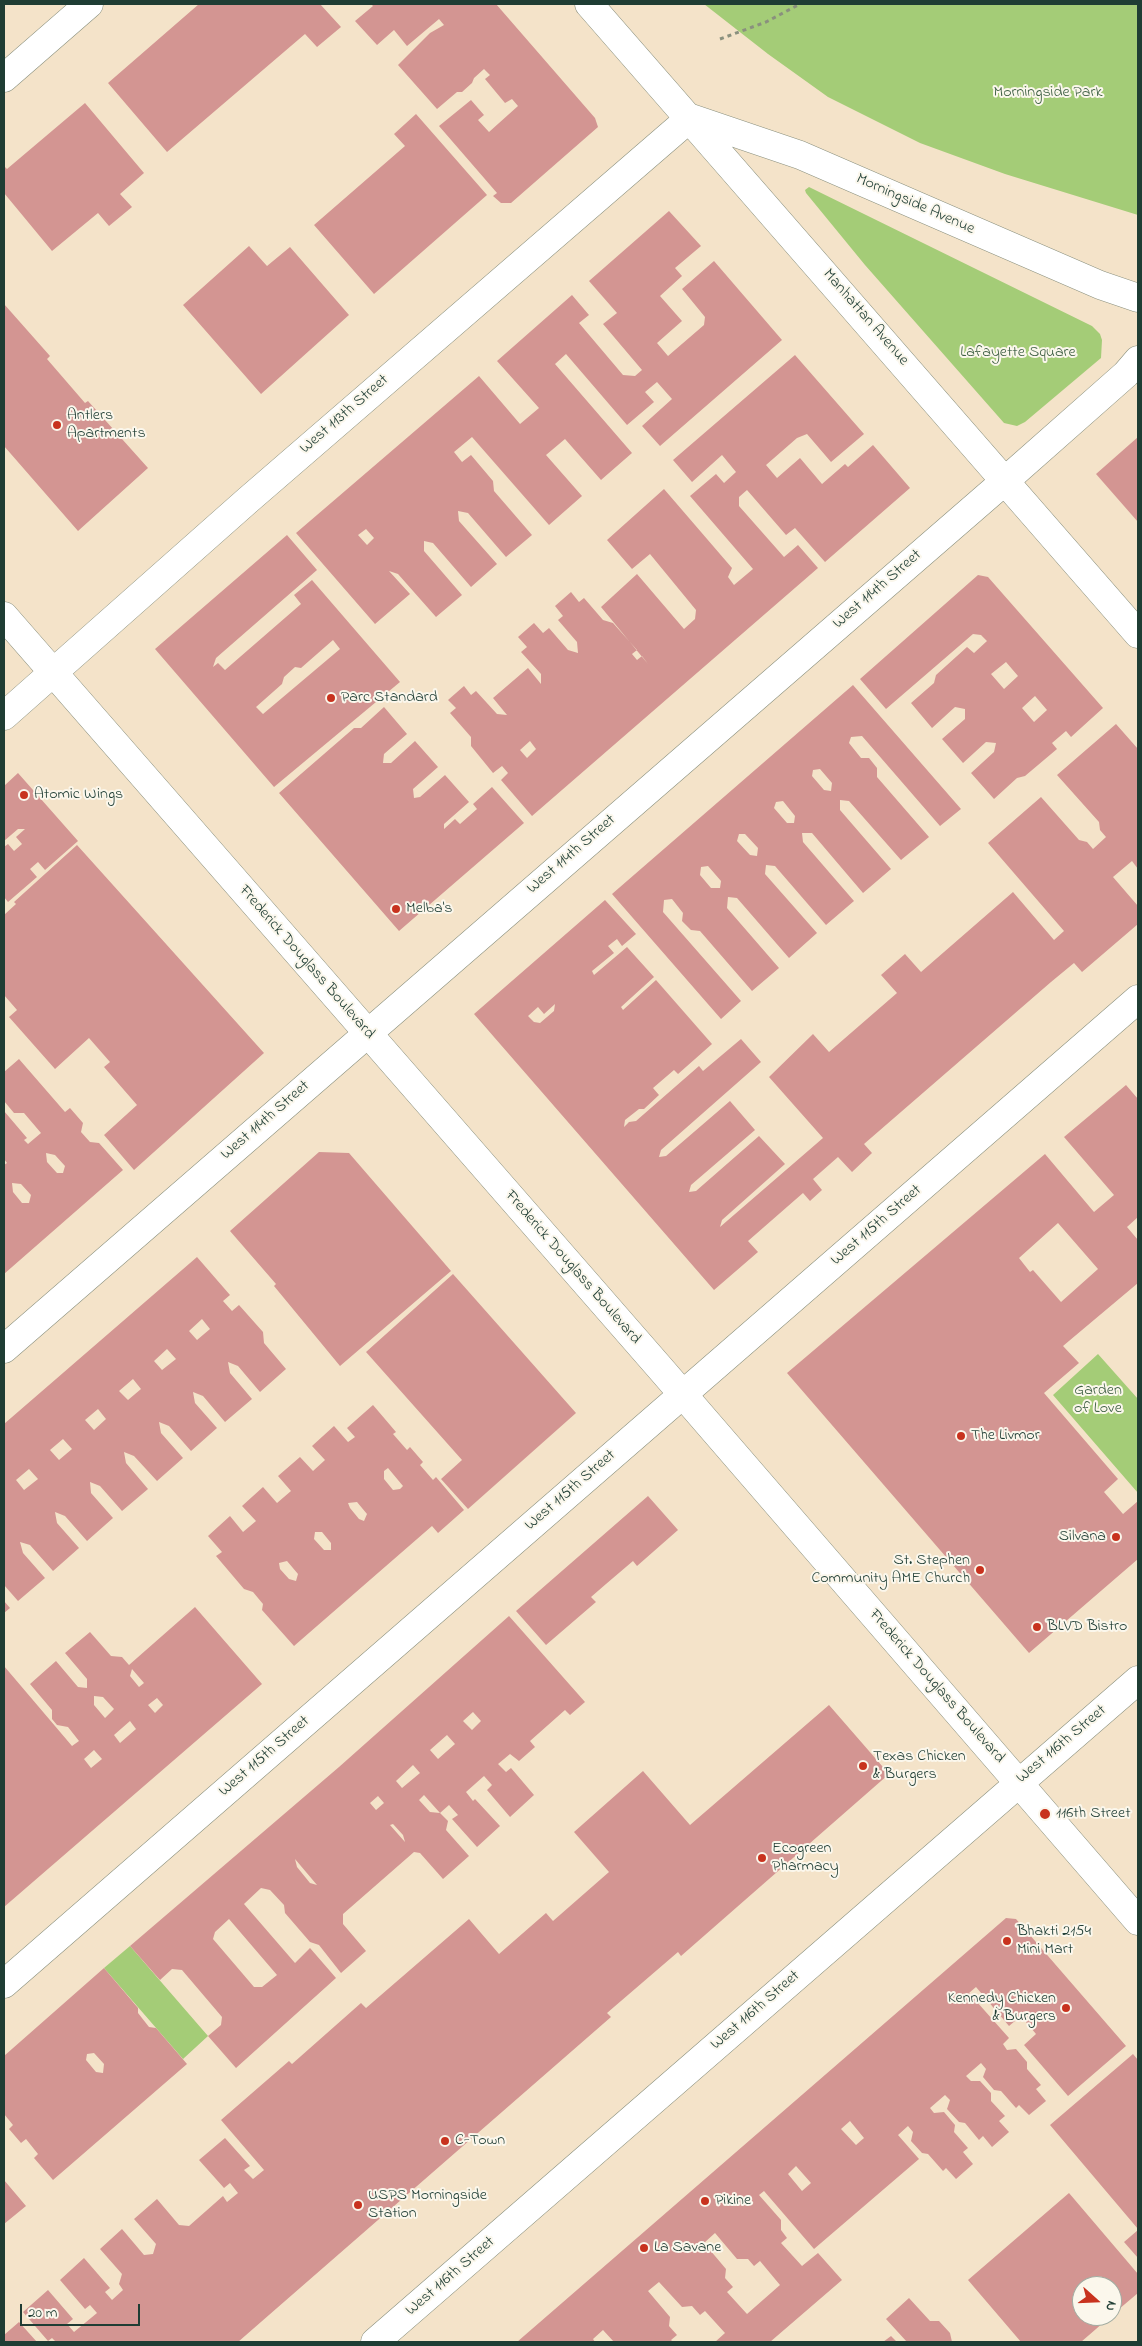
<!DOCTYPE html>
<html>
<head>
<meta charset="utf-8">
<style>
  body { margin:0 }
  #map { position:relative; width:1142px; height:2346px; overflow:hidden; background:#f4e3c9; font-family:"Indie Flower",sans-serif }
  canvas { display:block }
  .frame { position:absolute; inset:0; border:5px solid #1f3d34; pointer-events:none }
  .north { position:absolute; left:1072px; top:2276px; width:50px; height:50px; box-sizing:border-box; background:#fbf7ec; border:1px solid #a3ada2; border-radius:50%; rotate:110deg; font-size:14px; font-weight:700; line-height:20px; text-align:center; color:#1f3d34 }
  .north::after { content:''; display:block; margin:auto; width:18px; height:22px; background:#c8321e; clip-path:polygon(50% 0,100% 100%,50% 72%,0 100%) }
  .scale { position:absolute; left:20px; top:2304px; width:120px; height:22px; box-sizing:border-box; border:2px solid #1f3d34; border-top:0; padding-left:6px; font-size:15px; line-height:18px; white-space:nowrap; color:#1f3d34; -webkit-text-stroke:4px #fbf7ec; paint-order:stroke }
</style>
</head>
<body>
<div id="map">
<canvas width="1142" height="2346"></canvas>
<div class="frame"></div>
<div class="north">N</div>
<div class="scale">20 m</div>
</div>
<script>
const ctx = document.querySelector('canvas').getContext('2d');
ctx.lineJoin = 'round';
function fillPath(path, color) {
  ctx.fillStyle = color;
  ctx.fill(path, 'evenodd');
}
function toPath(rows) {
  const path = new Path2D();
  for (const r of rows) {
    path.moveTo(r[0], r[1]);
    for (let i = 2; i < r.length; i += 2) path.lineTo(r[i], r[i + 1]);
  }
  return path;
}
function stroke(path, color, width, dash) {
  ctx.strokeStyle = color;
  ctx.lineWidth = width;
  ctx.lineCap = dash ? 'butt' : 'round';
  ctx.setLineDash(dash || []);
  ctx.stroke(path);
}
function label(font, color, halo, rows, align = 'center') {
  ctx.font = font + ' "Indie Flower",sans-serif';
  ctx.lineWidth = 4;
  ctx.setLineDash([]);
  ctx.textBaseline = 'middle';
  ctx.strokeStyle = halo;
  ctx.fillStyle = color;
  for (const [text, x, y, turn = 0] of rows) {
    ctx.save();
    ctx.translate(x, y);
    ctx.rotate((+turn || 0) * Math.PI / 180);
    ctx.textAlign = isNaN(turn) ? turn : align;
    if (halo) ctx.strokeText(text, 0, 0);
    ctx.fillText(text, 0, 0);
    ctx.restore();
  }
}
fillPath(toPath([
  [704,4,1138,4,1138,215,1005,174,920,143,828,97,768,54],
  [809,187,1092,326,1100,334,1102,340,1101,358,1025,422,1017,426,1004,423,865,265,806,193,805,190],
  [1098,1354,1138,1399,1138,1493,1053,1395],
  [130,1946,208,2036,183,2059,104,1968]
]), '#a4cc77');
fillPath(toPath([
  [199,4,320,4,341,27,317,47,305,34,167,152,108,83],
  [371,4,496,4,595,118,598,127,511,203,501,203,493,196,497,193,439,126,471,100,484,115,478,120,489,132,518,106,512,99,505,103,485,79,490,75,484,69,474,78,472,83,462,92,457,92,437,109,398,65,430,33,444,25,439,19,407,46,394,30,377,45,355,21,373,6],
  [85,103,144,173,120,194,132,207,109,226,98,213,52,251,4,193,4,166,7,169],
  [416,114,487,195,374,294,314,225,405,146,394,134],
  [669,211,701,246,675,268,682,276,660,296,682,321,657,343,668,356,704,325,705,317,682,289,714,261,782,340,660,446,642,426,672,399,657,382,645,392,654,402,627,425,566,354,555,364,632,453,601,480,565,439,546,455,582,496,549,525,472,437,454,452,462,462,471,455,493,481,494,491,532,535,506,557,468,513,458,511,459,521,497,564,471,587,433,543,424,541,424,551,462,595,436,617,398,574,389,571,410,594,375,624,296,533,479,376,520,424,539,408,497,361,572,295,589,315,579,323,623,375,635,376,642,370,603,324,617,313,589,281],
  [366,529,374,538,367,545,358,535],
  [249,246,267,266,290,247,349,315,261,394,183,305],
  [4,304,50,356,47,359,85,403,88,401,148,468,78,531,4,446],
  [795,355,864,434,831,462,807,434,797,438,766,465,777,478,800,458,822,484,845,464,848,467,873,445,910,488,825,562,795,528,786,535,747,490,739,497,739,506,784,557,798,545,818,568,532,816,501,780,508,773,502,766,493,773,471,746,471,737,450,713,456,708,448,700,464,686,471,695,476,691,497,714,507,715,493,698,528,668,541,684,541,674,521,652,527,647,518,637,534,623,543,633,549,628,568,650,578,653,577,642,558,620,563,616,555,606,571,592,579,602,584,598,603,620,613,623,637,650,632,654,637,660,642,656,648,664,601,607,637,574,684,629,695,619,696,610,650,554,632,569,607,540,664,489,732,568,728,577,734,585,753,569,690,496,716,474,724,483,736,472,722,455,692,482,673,460],
  [530,741,536,749,527,758,520,750],
  [1138,437,1138,522,1096,474],
  [287,535,317,570,216,658,213,667,218,663,225,670,301,604,294,595,312,580,400,682,274,787,155,649],
  [333,640,340,649,263,714,256,707,282,684,284,677,295,667,301,668],
  [978,575,988,577,1103,708,1071,737,1066,731,1052,743,1057,749,1025,776,1017,778,994,799,971,773,994,752,996,743,986,742,963,763,942,739,965,719,965,709,955,707,932,728,911,703,934,683,936,675,967,647,974,653,987,641,981,635,973,634,886,709,860,679],
  [1006,662,1018,676,1004,689,991,674],
  [1035,696,1047,710,1034,722,1022,708],
  [853,685,961,809,940,826,862,736,851,737,849,743,861,758,869,758,877,768,877,777,929,837,901,860,849,801,840,800,840,810,891,869,863,893,812,833,802,833,803,842,854,901,826,925,775,866,766,865,765,874,817,933,789,958,737,898,728,897,727,908,779,968,752,991,700,931,691,930,682,921,683,913,672,899,664,900,663,912,741,1001,721,1019,612,894],
  [820,769,832,783,831,791,824,790,812,776,813,770],
  [783,801,795,816,794,823,787,823,774,808,776,802],
  [739,834,745,834,758,848,757,856,750,855,737,841],
  [708,866,721,881,720,888,711,888,700,875,701,867],
  [384,707,407,734,384,754,383,763,391,763,415,741,438,767,413,789,414,798,420,797,445,775,469,802,444,824,444,829,455,819,460,824,477,809,473,804,492,787,524,823,399,931,279,793,354,728,361,728],
  [1116,724,1138,749,1138,869,1132,861,1113,877,1138,906,1138,924,1082,972,1074,963,1051,982,864,1144,872,1153,852,1172,838,1157,813,1179,822,1190,810,1201,803,1193,748,1241,758,1252,714,1290,474,1014,605,900,636,934,622,946,617,939,608,946,614,953,592,971,594,975,627,947,654,977,621,1007,623,1010,656,980,712,1044,678,1074,674,1070,653,1088,659,1095,644,1109,639,1109,625,1120,624,1127,629,1122,636,1121,699,1066,703,1071,741,1039,761,1062,661,1150,659,1157,666,1156,730,1101,755,1130,691,1185,689,1192,696,1191,759,1136,785,1164,722,1220,720,1227,823,1138,769,1077,813,1034,829,1052,897,993,881,975,905,954,921,972,1013,892,1054,940,1064,931,988,843,1041,797,1079,840,1087,842,1093,849,1106,837,1100,830,1099,822,1057,775],
  [555,1004,554,1011,540,1023,534,1022,528,1016,538,1007,544,1014],
  [18,773,78,841,45,870,38,862,30,869,37,877,8,902,4,897,4,847,8,844,14,851,22,844,16,837,25,829,18,829,4,841,4,786],
  [77,845,264,1053,134,1170,104,1135,137,1105,104,1067,110,1062,89,1038,55,1069,9,1017,17,1010,4,995,4,915,16,904,14,902],
  [19,1059,65,1112,70,1108,83,1123,81,1132,90,1142,99,1143,123,1170,4,1274,4,1165,7,1163,4,1159,4,1111,27,1138,24,1140,28,1144,41,1133,24,1113,14,1113,4,1101,4,1072],
  [46,1153,55,1155,65,1166,63,1173,57,1173,47,1162],
  [12,1183,21,1184,31,1195,29,1203,22,1203,13,1192],
  [1126,1085,1138,1099,1138,1217,1127,1227,1138,1240,1138,1283,1063,1346,1079,1363,1044,1393,1118,1479,1104,1492,1123,1514,1138,1501,1138,1559,1029,1653,787,1373,1045,1154,1094,1212,1114,1195,1064,1137],
  [1058,1223,1098,1269,1061,1302,1033,1270,1030,1272,1019,1258],
  [319,1152,349,1153,451,1271,340,1366,274,1286,276,1284,230,1231],
  [197,1257,230,1295,223,1301,232,1311,239,1305,263,1332,264,1343,286,1369,260,1392,238,1366,228,1362,230,1373,252,1399,225,1422,203,1396,193,1392,195,1403,217,1428,191,1451,169,1426,159,1422,161,1433,183,1458,157,1481,134,1456,124,1452,126,1463,148,1489,122,1511,100,1486,90,1482,91,1493,113,1518,87,1541,65,1516,55,1512,57,1523,79,1548,53,1571,30,1545,20,1542,23,1553,45,1578,18,1601,4,1585,4,1424],
  [202,1319,210,1329,197,1340,189,1331],
  [167,1349,176,1359,162,1370,154,1361],
  [133,1379,141,1389,128,1400,119,1391],
  [98,1409,106,1419,94,1430,85,1420],
  [63,1439,72,1449,59,1460,50,1450],
  [29,1469,38,1479,24,1490,16,1480],
  [453,1274,576,1413,468,1509,441,1479,462,1460,366,1352],
  [373,1405,396,1432,393,1434,407,1450,410,1447,423,1462,420,1465,433,1480,436,1477,464,1510,438,1533,432,1526,294,1646,262,1610,263,1604,253,1592,244,1589,216,1556,222,1552,208,1536,230,1516,243,1532,256,1521,242,1506,263,1487,277,1503,291,1491,278,1476,300,1457,313,1471,325,1460,312,1446,334,1426,348,1442,355,1437,347,1428],
  [388,1468,403,1486,400,1489,393,1490,384,1479,384,1471],
  [357,1502,367,1514,364,1521,359,1519,350,1508,348,1503],
  [315,1532,322,1532,331,1543,331,1550,324,1550,314,1539],
  [287,1561,298,1574,296,1581,289,1579,280,1569,279,1563],
  [648,1496,678,1530,637,1566,633,1561,606,1584,591,1597,596,1602,546,1645,516,1611],
  [4,1601,10,1608,4,1613],
  [195,1607,262,1684,4,1907,4,1666,72,1746,79,1741,68,1727,57,1725,52,1719,52,1710,30,1684,56,1661,78,1687,87,1688,87,1679,65,1653,90,1632,111,1656,122,1657,129,1665],
  [132,1669,144,1683,139,1687,130,1676],
  [94,1696,103,1697,114,1709,105,1718,94,1705],
  [157,1698,163,1705,155,1713,148,1705],
  [130,1721,136,1729,120,1743,114,1735],
  [94,1750,102,1759,91,1768,84,1759],
  [509,1616,585,1702,570,1715,565,1710,530,1741,535,1747,519,1761,510,1754,498,1764,506,1772,511,1768,534,1795,510,1817,487,1790,492,1785,484,1776,466,1792,473,1801,475,1799,500,1826,477,1847,452,1819,458,1815,449,1805,440,1813,424,1795,419,1800,430,1812,440,1813,448,1821,446,1830,469,1856,443,1879,420,1853,414,1852,343,1914,343,1924,366,1951,341,1973,319,1945,310,1942,285,1913,284,1905,270,1890,261,1888,244,1904,295,1963,310,1948,336,1978,236,2068,208,2036,221,2025,222,2017,182,1970,172,1969,160,1980,130,1946,339,1767],
  [473,1712,481,1721,472,1730,463,1721],
  [447,1735,455,1744,438,1759,430,1750],
  [413,1765,420,1773,402,1788,396,1781],
  [378,1796,384,1803,376,1810,370,1803],
  [393,1824,403,1835,405,1842,390,1825],
  [295,1859,317,1885,310,1883,297,1867],
  [229,1919,277,1975,262,1987,254,1987,213,1939,215,1932],
  [829,1705,889,1774,681,1956,678,1952,607,2013,611,2017,238,2342,56,2342,52,2338,48,2341,23,2312,48,2290,73,2319,67,2324,74,2332,97,2313,90,2305,85,2309,60,2280,84,2258,110,2288,105,2292,112,2300,123,2290,119,2284,122,2274,100,2249,122,2229,144,2255,153,2254,156,2244,134,2219,157,2199,179,2225,189,2226,223,2196,227,2202,238,2193,230,2183,224,2188,199,2160,225,2138,250,2166,244,2170,253,2179,264,2170,221,2120,289,2061,292,2064,361,2003,366,2008,469,1919,499,1954,546,1913,553,1921,609,1872,574,1832,643,1771,690,1825],
  [1006,1918,1016,1919,1126,2046,1068,2096,1024,2045,1036,2034,1021,2016,1009,2026,976,1987,969,1993,1009,2038,1003,2044,1007,2050,1016,2049,1027,2062,1027,2069,1041,2085,1036,2089,1046,2101,1029,2115,1019,2105,1016,2108,1001,2091,994,2090,983,2077,986,2069,981,2063,966,2076,971,2081,980,2081,991,2093,991,2101,1005,2116,999,2121,1009,2132,992,2147,983,2136,979,2140,965,2123,959,2122,947,2109,950,2100,945,2095,930,2108,934,2113,944,2112,955,2125,954,2132,968,2148,963,2152,973,2164,956,2179,946,2168,943,2171,928,2154,922,2153,911,2141,913,2132,908,2126,898,2135,919,2159,814,2249,764,2191,759,2195,781,2220,781,2230,787,2238,781,2243,802,2266,818,2253,842,2280,770,2342,715,2342,725,2333,705,2311,700,2315,692,2306,682,2307,659,2282,648,2291,670,2317,669,2326,677,2335,671,2340,673,2342,614,2342,603,2330,593,2339,595,2342,517,2342],
  [850,2121,864,2138,856,2145,841,2129],
  [796,2166,811,2183,802,2191,788,2174],
  [715,2233,737,2259,748,2259,754,2266,760,2261,780,2285,747,2314,727,2292,733,2287,725,2278,726,2269,704,2243],
  [104,1968,138,2008,138,2013,149,2027,156,2028,187,2064,53,2180,34,2158,38,2154,26,2139,21,2143,9,2129,13,2125,4,2114,4,2056],
  [94,2053,104,2064,103,2073,96,2072,86,2060,87,2054],
  [1133,2054,1138,2060,1138,2229,1050,2125],
  [4,2180,26,2206,4,2224],
  [1069,2193,1138,2274,1138,2293,1112,2315,1112,2286,1082,2286,1082,2316,1111,2316,1081,2342,1021,2342,968,2280],
  [1138,2230,1138,2258,1124,2242],
  [909,2298,930,2321,939,2321,950,2333,952,2342,907,2342,886,2319],
  [19,2322,37,2342,4,2342,4,2335],
  [891,2336,897,2342,883,2342]
]), '#d39592');
const street = toPath([
  [589,4,1138,634],
  [4,78,89,4],
  [691,118,800,155,1100,285,1138,298],
  [4,716,248,500,690,118],
  [4,1349,1006,480,1126,374,1138,360],
  [4,1984,1138,999]
]);
const secondary = toPath([
  [4,616,660,1368,1138,1921],
  [375,2342,1138,1680]
]);
stroke(street, '#8a907e', 29);
stroke(secondary, '#8a907e', 29);
stroke(toPath([
  [720,39,766,22,800,4]
]), '#8a907e', 3, [4, 4]);
stroke(street, '#fff', 28);
stroke(secondary, '#fff', 28);
for (const [x, y, r, color] of [
  [57,425,5,"#c8321e"],
  [331,698,5,"#c8321e"],
  [24,795,5,"#c8321e"],
  [396,909,5,"#c8321e"],
  [961,1436,5,"#c8321e"],
  [1116,1537,5,"#c8321e"],
  [980,1570,5,"#c8321e"],
  [1037,1627,5,"#c8321e"],
  [863,1766,5,"#c8321e"],
  [1045,1814,6,"#c8321e"],
  [762,1858,5,"#c8321e"],
  [1007,1941,5,"#c8321e"],
  [1066,2008,5,"#c8321e"],
  [445,2141,5,"#c8321e"],
  [705,2201,5,"#c8321e"],
  [358,2205,5,"#c8321e"],
  [644,2248,5,"#c8321e"]
]) {
  const dot = new Path2D();
  dot.arc(x, y, r, 0, 2 * Math.PI);
  ctx.fillStyle = color;
  ctx.fill(dot);
  stroke(dot, '#fbf7ec', 2);
}
label('16px', '#406145', '#fbf7ec', [
  ["Morningside Park",1048,93],
  ["Lafayette Square",1018,353],
  ["Garden",1098,1391],
  ["of Love",1098,1409]
]);
label('16px', '#1f3d34', '#fbf7ec', [
  ["Morningside Avenue",915,205,24],
  ["Manhattan Avenue",865,318,49],
  ["West 113th Street",345,415,-41],
  ["West 114th Street",878,590,-41],
  ["West 114th Street",572,855,-41],
  ["Frederick Douglass Boulevard",306,963,49],
  ["West 114th Street",266,1121,-41],
  ["West 115th Street",877,1226,-41],
  ["Frederick Douglass Boulevard",572,1268,49],
  ["West 115th Street",571,1491,-41],
  ["Frederick Douglass Boulevard",936,1687,49],
  ["West 116th Street",1062,1745,-40],
  ["West 115th Street",265,1757,-41],
  ["West 116th Street",756,2011,-41],
  ["West 116th Street",451,2277,-41]
]);
label('16px', '#1f3d34', '#fbf7ec', [
  ["Antlers",67,416],
  ["Apartments",67,434],
  ["Parc Standard",341,698],
  ["Atomic Wings",34,795],
  ["Melba's",406,909],
  ["The Livmor",971,1436],
  ["Silvana",1106,1537,"right"],
  ["St. Stephen",970,1561,"right"],
  ["Community AME Church",970,1579,"right"],
  ["BLVD Bistro",1047,1627],
  ["Texas Chicken",873,1757],
  ["& Burgers",873,1775],
  ["116th Street",1056,1814],
  ["Ecogreen",772,1849],
  ["Pharmacy",772,1867],
  ["Bhakti 2154",1017,1932],
  ["Mini Mart",1017,1950],
  ["Kennedy Chicken",1056,1999,"right"],
  ["& Burgers",1056,2017,"right"],
  ["C-Town",455,2141],
  ["USPS Morningside",368,2196],
  ["Station",368,2214],
  ["Pikine",715,2201],
  ["La Savane",654,2248]
], 'left');
</script>
</body>
</html>
